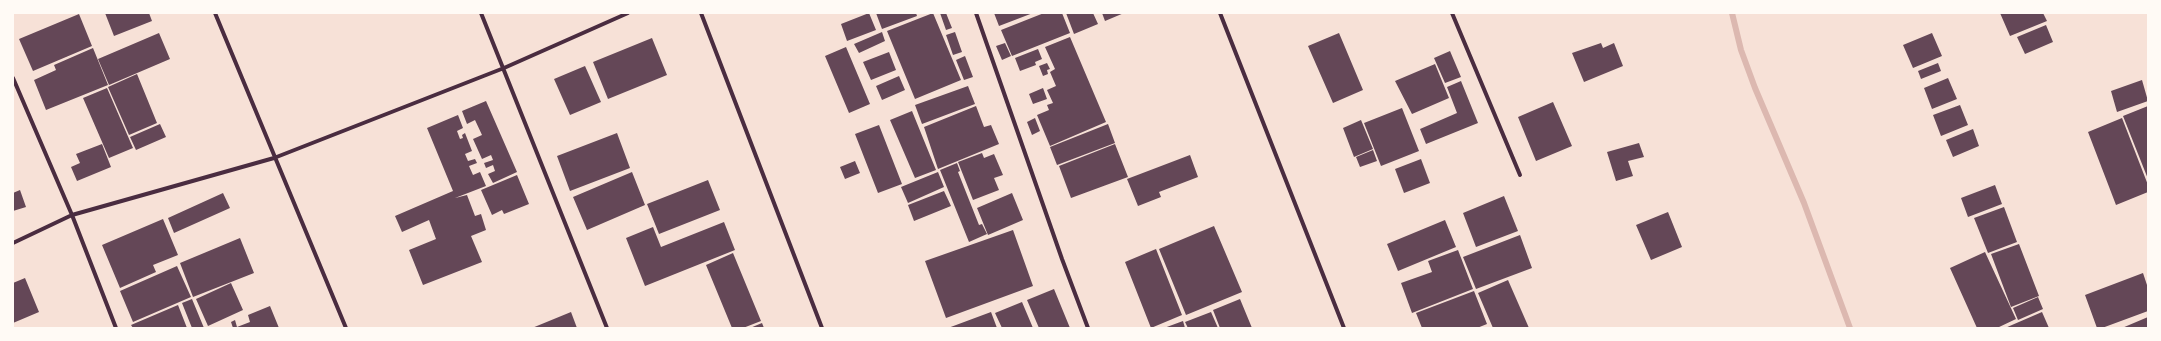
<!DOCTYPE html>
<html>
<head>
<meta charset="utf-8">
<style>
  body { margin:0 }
  #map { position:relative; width:2161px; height:341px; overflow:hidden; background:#f7e1d7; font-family:Signika,sans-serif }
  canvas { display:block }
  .frame { position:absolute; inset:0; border:14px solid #fffaf5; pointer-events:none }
</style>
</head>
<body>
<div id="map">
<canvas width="2161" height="341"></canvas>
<div class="frame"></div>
</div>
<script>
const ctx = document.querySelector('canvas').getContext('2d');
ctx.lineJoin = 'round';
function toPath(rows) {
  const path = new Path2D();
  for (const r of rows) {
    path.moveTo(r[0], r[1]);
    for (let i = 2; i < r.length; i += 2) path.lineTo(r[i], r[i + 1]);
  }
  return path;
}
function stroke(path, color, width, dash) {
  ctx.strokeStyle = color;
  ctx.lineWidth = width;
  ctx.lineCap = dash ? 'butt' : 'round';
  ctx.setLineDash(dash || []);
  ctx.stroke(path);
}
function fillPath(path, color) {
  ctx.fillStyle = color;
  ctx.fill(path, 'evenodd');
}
stroke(toPath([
  [1732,13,1741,50,1755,88,1804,203,1850,328]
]), '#dcb8b0', 6);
fillPath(toPath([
  [105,13,149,13,152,21,114,36],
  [869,13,876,30,847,41,841,24],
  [876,13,916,13,917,16,882,29],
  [933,13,961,80,915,99,887,31],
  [940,13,946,13,952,28,946,30],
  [994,13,1033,13,999,26],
  [1044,13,1062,13,1070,33,1012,56,1001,30],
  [1066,13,1093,13,1098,24,1074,34],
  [1102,13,1124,13,1105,21],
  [2000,13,2043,13,2047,21,2010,36],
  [79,14,92,46,33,71,19,39],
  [2046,25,2053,42,2025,54,2017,37],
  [882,32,885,41,859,53,854,44],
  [955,32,962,52,953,55,946,35],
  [159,33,170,59,109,85,98,59],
  [1339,33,1363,90,1333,103,1308,46],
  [1932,33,1942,56,1913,68,1903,45],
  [1070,37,1106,122,1050,146,1037,115,1049,110,1047,105,1053,103,1047,90,1056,86,1050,72,1055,69,1045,47],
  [652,38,667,75,608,99,593,62],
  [1005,43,1011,56,1002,60,996,46],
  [1601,43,1603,48,1614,43,1623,66,1584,82,1572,53],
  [846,47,870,104,849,113,825,56],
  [93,48,108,85,46,110,34,80,56,70,54,65],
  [1038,49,1042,59,1035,62,1036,65,1020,71,1015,58],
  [1450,51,1461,77,1445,83,1434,58],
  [889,52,896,70,871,80,863,62],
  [965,56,973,77,964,80,956,60],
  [1047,63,1050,69,1047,70,1048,74,1043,76,1039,66],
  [1938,63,1941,71,1921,79,1918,71],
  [1435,64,1449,98,1412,114,1395,81],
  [585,66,601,102,570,115,554,79],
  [137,74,157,123,129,135,108,87],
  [899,76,905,90,882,100,876,86],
  [1948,78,1957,99,1932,109,1924,88],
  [2142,80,2148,101,2117,112,2111,91],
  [1461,81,1478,123,1426,144,1420,129,1457,113,1447,87],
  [968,86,975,104,922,124,915,105],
  [107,88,133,148,109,158,83,98],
  [1043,88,1047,99,1033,104,1029,94],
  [486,101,517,172,493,183,488,174,495,171,493,165,486,168,484,163,493,160,491,155,482,159,473,139,482,135,475,120,467,124,462,111],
  [1553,102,1572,146,1536,161,1518,117],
  [1960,105,1968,125,1941,136,1933,115],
  [976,106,984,127,991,125,999,144,938,169,924,127],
  [2148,106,2148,179,2123,116],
  [1402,108,1419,151,1381,166,1364,123],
  [912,111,936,170,915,178,890,120],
  [458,115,463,128,457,131,460,139,463,138,462,135,465,133,472,151,465,154,468,161,475,159,477,163,469,166,473,175,480,172,486,186,455,198,467,195,475,216,481,214,486,230,471,236,482,262,423,285,409,250,436,239,429,220,402,232,395,216,453,191,427,128],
  [1035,118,1040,131,1032,135,1027,122],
  [2122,118,2148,185,2148,192,2116,205,2088,132],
  [1361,120,1373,149,1354,157,1343,128],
  [160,124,166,137,136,150,130,137],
  [1108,124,1115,143,1057,165,1050,147],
  [879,125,902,184,878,193,855,134],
  [1973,129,1979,146,1953,157,1946,140],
  [617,133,630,168,570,191,557,156],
  [1639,143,1644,157,1628,161,1633,176,1616,181,1607,152],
  [102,144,111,167,77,181,71,167,80,163,76,154],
  [1115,144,1128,177,1071,198,1059,166],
  [1373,150,1377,161,1360,167,1356,157],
  [982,153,984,158,994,154,1003,175,994,178,999,190,973,200,958,162],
  [1190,155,1198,177,1159,192,1161,197,1138,206,1127,179],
  [1421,159,1430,183,1404,193,1395,169],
  [855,161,860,173,845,179,840,167],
  [957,163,960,171,958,172,979,225,982,224,987,234,969,242,940,170],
  [632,172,645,205,587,230,573,197],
  [938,172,944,187,908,203,901,187],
  [517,175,529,204,504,214,502,210,492,215,481,190],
  [708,180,720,210,659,234,647,204],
  [1995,185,2002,204,1968,217,1961,198],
  [20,190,26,207,13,211,13,193],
  [944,191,951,206,914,221,908,205],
  [223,193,230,208,174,233,168,218],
  [1012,193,1023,220,988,235,977,208],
  [1504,196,1518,231,1476,247,1463,213],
  [2004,207,2017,242,1988,253,1974,218],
  [1668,212,1682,247,1651,260,1636,225],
  [163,219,178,255,153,265,156,272,120,288,102,245],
  [1445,220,1456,247,1398,271,1387,244],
  [724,222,735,250,645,286,626,238,653,227,661,247],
  [1214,226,1242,292,1186,315,1159,249],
  [1013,230,1033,286,946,318,925,261],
  [1520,235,1532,268,1476,289,1463,257],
  [240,238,254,273,193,297,180,263],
  [2019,244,2039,296,2011,307,1991,254],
  [1156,249,1182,315,1151,328,1125,262],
  [1458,250,1473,289,1412,313,1401,283,1432,272,1428,261],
  [1985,252,2016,319,1997,328,1977,328,1950,268],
  [733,253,761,321,743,328,732,328,706,265],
  [177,266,191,297,133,322,120,291],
  [2143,273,2148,288,2148,311,2102,328,2097,328,2085,295],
  [25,278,39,312,13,323,13,283],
  [1508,280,1529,328,1493,328,1478,293],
  [231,283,243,310,208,326,196,299],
  [1054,289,1070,328,1039,328,1027,300],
  [1474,291,1487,324,1477,328,1422,328,1416,313],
  [2038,297,2043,309,2018,320,2013,308],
  [192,299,204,328,192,328,182,303],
  [1240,299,1252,328,1220,328,1213,310],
  [1022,302,1033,328,1002,328,995,313],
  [178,305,187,328,133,328,131,325],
  [270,306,279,328,233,328,231,322,235,320,237,327,250,322,248,315],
  [571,312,577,328,532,328],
  [991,312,997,328,948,328],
  [1211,312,1218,328,1188,328,1185,322],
  [2042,312,2049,328,2005,328],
  [2148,317,2148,328,2122,328],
  [1183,321,1185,328,1164,328],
  [762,323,764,328,750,328]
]), '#644757');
stroke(toPath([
  [215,13,346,328],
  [481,13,607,328],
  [701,13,822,328],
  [976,13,1062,259,1088,328],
  [1220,13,1344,328],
  [1452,13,1520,175],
  [13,78,72,215,116,328],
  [13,243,72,215,274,158,504,68,628,13]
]), '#4a2c40', 4);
</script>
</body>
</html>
